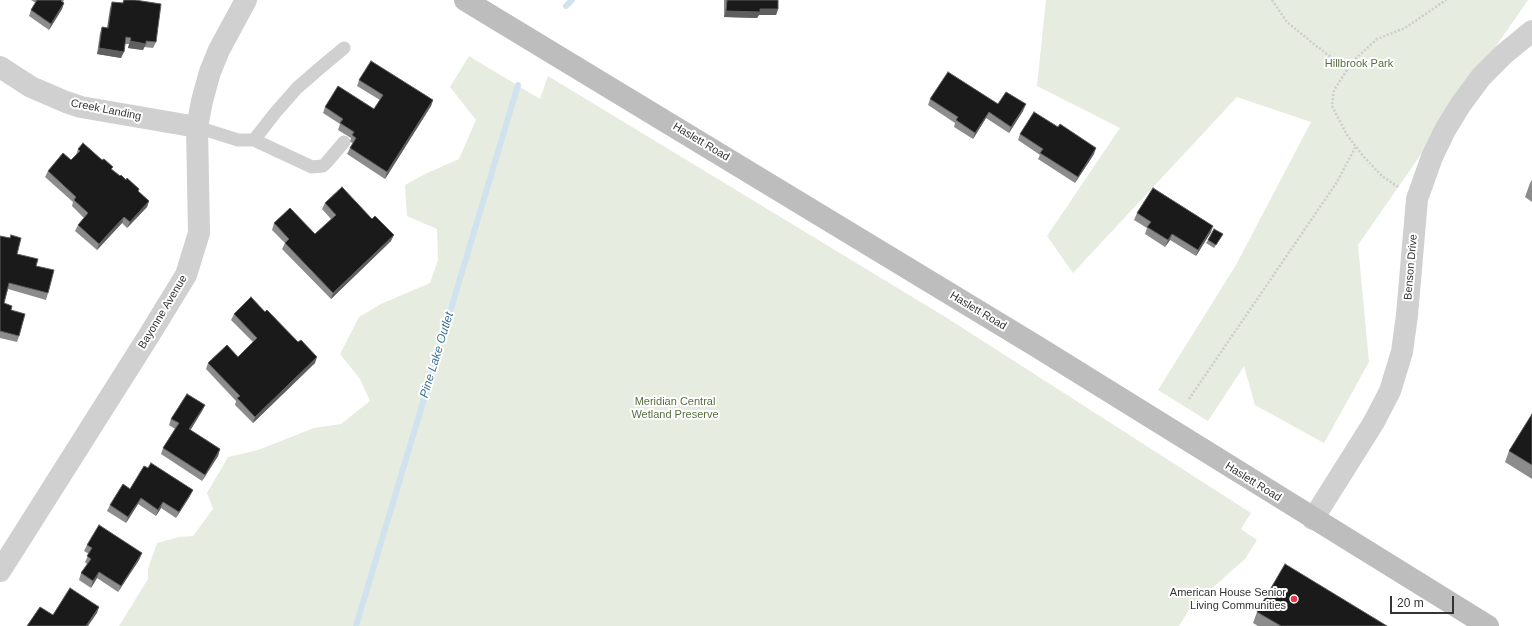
<!DOCTYPE html>
<html>
<head>
<meta charset="utf-8">
<style>
  body { margin:0 }
  #map { position:relative; width:1532px; height:626px; overflow:hidden; background:#fff; font-family:Arial,sans-serif }
  canvas { display:block }
  .scale { position:absolute; left:1390px; top:596px; width:64px; height:18px; box-sizing:border-box; border:2px solid #333; border-top:0; padding-left:5px; font-size:12px; line-height:14px; white-space:nowrap; color:#333; -webkit-text-stroke:3px #fff; paint-order:stroke }
</style>
</head>
<body>
<div id="map">
<canvas width="1532" height="626"></canvas>
<div class="scale">20 m</div>
</div>
<script>
const ctx = document.querySelector('canvas').getContext('2d');
ctx.lineJoin = 'round';
function fillPath(path, color) {
  ctx.fillStyle = color;
  ctx.fill(path, 'evenodd');
}
function toPath(rows) {
  const path = new Path2D();
  for (const r of rows) {
    path.moveTo(r[0], r[1]);
    for (let i = 2; i < r.length; i += 2) path.lineTo(r[i], r[i + 1]);
  }
  return path;
}
function stroke(path, color, width, dash) {
  ctx.strokeStyle = color;
  ctx.lineWidth = width;
  ctx.lineCap = dash ? 'butt' : 'round';
  ctx.setLineDash(dash || []);
  ctx.stroke(path);
}
function label(font, color, halo, rows, align = 'center') {
  ctx.font = font + ' Arial,sans-serif';
  ctx.lineWidth = 4;
  ctx.setLineDash([]);
  ctx.textBaseline = 'middle';
  ctx.strokeStyle = halo;
  ctx.fillStyle = color;
  for (const [text, x, y, turn = 0] of rows) {
    ctx.save();
    ctx.translate(x, y);
    ctx.rotate((+turn || 0) * Math.PI / 180);
    ctx.textAlign = isNaN(turn) ? turn : align;
    if (halo) ctx.strokeText(text, 0, 0);
    ctx.fillText(text, 0, 0);
    ctx.restore();
  }
}
fillPath(toPath([
  [1046,0,1528,0,1358,245,1369,362,1324,443,1255,405,1244,366,1208,421,1158,390,1236,265,1311,122,1237,97,1073,273,1047,236,1120,128,1037,86],
  [469,56,540,99,548,76,947,318,1251,513,1241,529,1257,540,1245,559,1190,608,1179,626,119,626,148,579,148,569,157,543,179,537,193,536,213,509,207,493,228,457,258,450,314,428,341,424,370,401,360,379,340,354,359,317,381,304,430,283,438,260,437,229,407,216,405,185,425,174,459,159,476,120,450,87]
]), '#e6ecdf');
stroke(toPath([
  [566,6,572,0],
  [356,626,518,85]
]), '#cfe2ee', 6);
stroke(toPath([
  [1272,0,1287,22,1315,45,1348,70],
  [1398,187,1382,176,1363,156,1347,135,1332,106,1334,90,1353,61,1377,39,1405,28,1446,0],
  [1189,399,1337,182,1356,146]
]), '#cdcdcd', 2.5, [2, 2]);
stroke(toPath([
  [197,127,238,140,254,140,275,113,297,88,320,68,344,48],
  [254,140,312,167,323,166,327,162,344,142]
]), '#d0d0d0', 13);
stroke(toPath([
  [0,67,31,87,66,102,81,107,197,127],
  [1313,519,1374,422,1390,391,1402,352,1407,315,1417,199,1432,157,1445,130,1461,104,1481,77,1504,54,1532,31],
  [0,571,148,337,186,275,199,233,197,127,202,101,210,72,219,50,246,0]
]), '#d0d0d0', 22);
stroke(toPath([
  [465,0,1036,346,1488,626]
]), '#bdbdbd', 22);
fillPath(toPath([
  [31,0,64,0,63,2,64,3,62,9,49,30,29,16,31,10,36,3],
  [124,0,135,0,156,42,153,48,144,47,143,50,128,48,129,44,125,44,121,58,97,54,100,33,102,27,107,28,110,8,112,2,122,3],
  [724,0,778,0,778,9,776,15,759,15,757,18,724,17],
  [359,80,433,100,431,106,385,179,347,154,350,148,353,143,350,142,351,138,338,130,340,124,323,113,325,107,374,109,380,100,357,86],
  [930,99,998,104,1023,111,1009,133,986,118,973,139,954,127,955,123,928,105],
  [1020,134,1094,154,1075,183,1038,159,1040,155,1018,140],
  [78,149,112,169,149,201,147,207,127,228,122,223,97,250,75,231,78,225,84,218,72,206,73,202,45,177,48,171,71,160,76,155],
  [1532,180,1532,202,1525,197,1530,183],
  [325,203,391,241,331,299,282,249,285,243,272,230,274,223,315,234,331,219,322,209],
  [1137,213,1211,232,1196,256,1170,240,1165,247,1145,234,1147,228,1134,220],
  [1223,234,1221,237,1214,248,1206,243,1208,240],
  [11,235,17,254,36,266,48,293,46,300,8,289,4,303,11,310,19,336,17,342,0,338,0,236,10,238],
  [234,314,315,363,253,423,235,405,236,401,206,369,208,363,238,357,253,342,231,320],
  [205,405,202,411,190,430,220,449,218,456,202,481,161,454,163,448,175,429,169,425,171,419],
  [1532,414,1532,479,1505,462,1509,451],
  [130,489,190,496,176,518,161,508,156,516,138,504,126,523,107,511,110,505],
  [87,545,142,553,139,560,118,592,97,578,91,588,79,580,81,573,87,564,85,562,89,554,84,551],
  [1257,612,1387,626,1258,626,1253,623]
]), '#8c8c8c');
fillPath(toPath([
  [64,3,62,9,49,30,51,24],
  [760,9,778,9,776,15,759,15,757,18,724,17,726,11],
  [130,41,146,44,143,50,128,48],
  [99,48,124,52,121,58,97,54],
  [433,100,431,106,385,179,387,172],
  [1026,104,1023,111,1009,133,1011,127],
  [989,112,986,118,973,139,975,133],
  [1096,148,1094,154,1075,183,1078,177],
  [149,201,147,207,127,228,130,222],
  [124,217,122,223,97,250,99,244],
  [1213,226,1211,232,1196,256,1198,250],
  [1172,234,1170,240,1165,247,1168,240],
  [394,235,391,241,331,299,333,293],
  [317,357,315,363,253,423,255,417],
  [205,405,202,411,187,436,189,429],
  [220,449,218,456,202,481,205,475],
  [193,490,190,496,176,518,179,512],
  [141,498,138,504,126,523,128,517],
  [163,502,161,508,156,516,158,510],
  [142,553,139,560,118,592,121,586],
  [99,572,97,578,91,588,93,581],
  [99,607,97,613,88,626,86,626]
]), '#5f5f5f');
const building = toPath([
  [37,0,62,0,61,1,64,3,51,24,31,10,37,0],
  [124,0,135,0,161,4,156,42,146,41,146,44,130,41,131,38,126,37,124,52,99,48,102,27,108,28,112,2,123,3,124,0],
  [727,0,778,0,778,9,760,9,760,12,726,11,727,0],
  [371,61,433,100,387,172,350,148,356,138,352,135,354,132,340,123,343,119,325,107,338,86,374,109,383,95,359,80,371,61],
  [948,72,998,104,1006,92,1026,104,1011,127,989,112,975,133,956,120,958,117,930,99,948,72],
  [1034,112,1058,127,1060,124,1096,148,1078,177,1040,153,1043,149,1020,134,1034,112],
  [83,143,102,160,104,159,113,167,111,169,120,176,121,175,126,180,127,178,139,189,138,191,149,201,130,222,124,217,99,244,78,225,88,213,74,200,76,197,48,171,63,153,71,160,80,151,78,149,83,143],
  [342,187,372,219,375,216,394,235,333,293,285,243,289,239,274,223,290,208,315,234,336,215,325,203,342,187],
  [1153,188,1213,226,1198,250,1172,234,1168,240,1147,227,1151,222,1137,213,1153,188],
  [1214,229,1223,234,1216,245,1208,240,1214,229],
  [11,235,21,238,17,254,38,259,36,266,54,270,48,293,9,283,4,303,12,306,11,310,25,314,19,336,0,331,0,236,10,238,11,235],
  [251,297,265,312,267,310,298,342,301,340,317,357,255,417,237,398,240,396,208,363,227,345,238,357,257,338,234,314,251,297],
  [187,394,205,405,189,429,220,449,205,475,163,448,179,423,171,419,187,394],
  [1532,414,1532,465,1509,451,1532,414],
  [151,463,193,490,179,512,163,502,158,510,141,498,128,517,110,505,123,484,130,489,144,466,148,468,151,463],
  [99,525,142,553,121,586,99,572,93,581,81,573,91,559,87,556,92,548,87,545,99,525],
  [1285,564,1387,626,1281,626,1257,612,1285,564],
  [70,588,99,607,86,626,27,626,40,607,53,615,70,588]
]);
fillPath(building, '#1a1a1a');
stroke(building, '#5f5f5f', 1);
for (const [x, y, r, color] of [
  [1294,599,4,"#e63946"]
]) {
  const dot = new Path2D();
  dot.arc(x, y, r, 0, 2 * Math.PI);
  ctx.fillStyle = color;
  ctx.fill(dot);
  stroke(dot, '#fff', 1.5);
}
label('11px', '#56703f', '#fff', [
  ["Hillbrook Park",1359,64],
  ["Meridian Central",675,402],
  ["Wetland Preserve",675,415]
]);
label('11px', '#333', '#fff', [
  ["Creek Landing",106,110,11],
  ["Haslett Road",701,142,31],
  ["Benson Drive",1411,267,-85],
  ["Haslett Road",978,311,31],
  ["Bayonne Avenue",163,312,-59],
  ["Haslett Road",1253,482,32]
]);
label('11px', '#333', '#fff', [
  ["American House Senior",1286,593],
  ["Living Communities",1286,606]
], 'right');
label('italic 12px', '#3f7597', '#fff', [
  ["Pine Lake Outlet",437,355,-73]
]);
</script>
</body>
</html>
